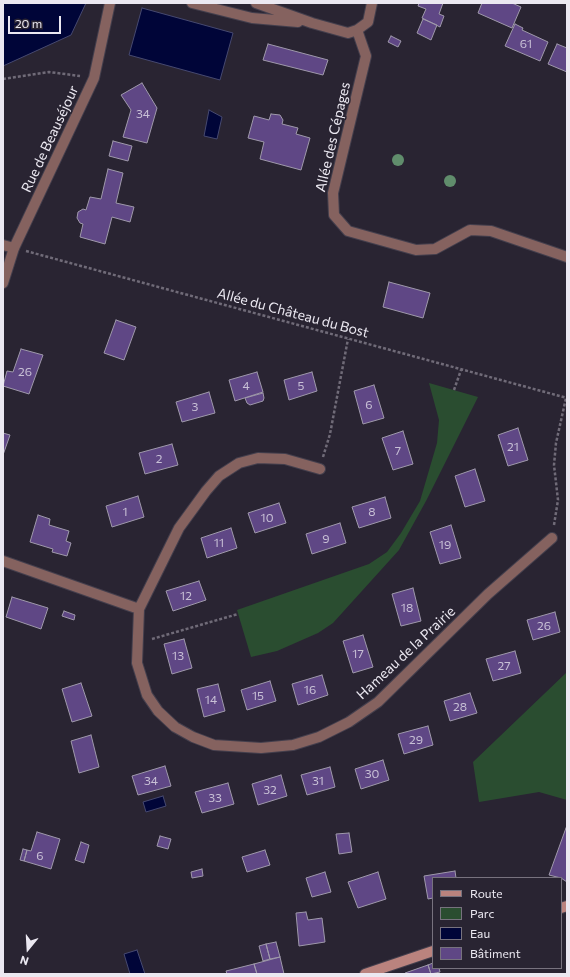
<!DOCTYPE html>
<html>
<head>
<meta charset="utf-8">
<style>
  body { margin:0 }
  #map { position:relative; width:570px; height:977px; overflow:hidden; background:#292432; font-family:Commissioner,sans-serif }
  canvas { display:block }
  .frame { position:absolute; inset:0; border:4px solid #ebe8f1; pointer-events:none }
  .legend { position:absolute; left:432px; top:877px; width:130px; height:92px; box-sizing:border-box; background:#292432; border:1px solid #77727e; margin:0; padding:5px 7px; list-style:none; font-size:12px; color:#ebe8f1 }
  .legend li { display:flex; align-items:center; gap:8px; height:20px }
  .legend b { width:20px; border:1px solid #77727e }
  .north { position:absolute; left:8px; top:929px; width:40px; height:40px; -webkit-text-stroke:3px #292432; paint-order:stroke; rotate:198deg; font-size:11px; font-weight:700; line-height:16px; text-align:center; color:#ebe8f1 }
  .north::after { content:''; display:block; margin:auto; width:14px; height:18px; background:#ebe8f1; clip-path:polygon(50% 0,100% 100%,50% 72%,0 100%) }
  .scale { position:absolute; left:8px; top:16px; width:53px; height:18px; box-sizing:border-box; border:2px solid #ebe8f1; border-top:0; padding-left:5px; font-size:12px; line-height:14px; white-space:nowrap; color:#ebe8f1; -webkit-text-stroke:3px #292432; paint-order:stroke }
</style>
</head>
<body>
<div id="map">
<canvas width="570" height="977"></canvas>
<div class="frame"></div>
<ul class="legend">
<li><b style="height:5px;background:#ba837e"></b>Route</li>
<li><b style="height:11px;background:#2a4d30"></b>Parc</li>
<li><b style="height:11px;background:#000538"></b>Eau</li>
<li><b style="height:11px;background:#5f4785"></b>Bâtiment</li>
</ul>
<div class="north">N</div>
<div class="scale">20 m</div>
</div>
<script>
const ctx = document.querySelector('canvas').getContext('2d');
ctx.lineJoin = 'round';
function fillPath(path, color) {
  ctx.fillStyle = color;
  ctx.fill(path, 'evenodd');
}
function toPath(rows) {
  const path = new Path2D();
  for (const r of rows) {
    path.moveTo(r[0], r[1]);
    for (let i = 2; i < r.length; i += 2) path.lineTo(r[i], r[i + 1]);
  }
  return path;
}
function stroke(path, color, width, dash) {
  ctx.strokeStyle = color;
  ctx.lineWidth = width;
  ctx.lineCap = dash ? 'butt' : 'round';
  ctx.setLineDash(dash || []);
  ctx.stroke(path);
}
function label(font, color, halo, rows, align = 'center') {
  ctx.font = font + ' Commissioner,sans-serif';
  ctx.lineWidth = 3;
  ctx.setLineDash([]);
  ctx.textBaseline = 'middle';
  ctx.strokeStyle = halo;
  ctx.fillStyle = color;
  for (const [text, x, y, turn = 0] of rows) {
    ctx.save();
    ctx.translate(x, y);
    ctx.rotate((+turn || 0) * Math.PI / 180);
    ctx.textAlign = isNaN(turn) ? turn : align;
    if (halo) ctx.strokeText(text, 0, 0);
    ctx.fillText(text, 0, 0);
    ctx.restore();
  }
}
fillPath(toPath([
  [429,383,478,397,426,501,399,550,333,623,318,633,277,651,251,657,237,610,369,564,387,552,401,533,420,501,437,443,439,420],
  [567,672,567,800,539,792,479,802,473,762]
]), '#2a4d30');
const water = toPath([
  [3,3,86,3,71,35,3,66,3,3],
  [142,8,233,33,220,80,129,55,142,8],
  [209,110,222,117,217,139,204,136,209,110],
  [163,796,166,806,146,812,143,802,163,796],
  [137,950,145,974,130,974,124,954,137,950]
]);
fillPath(water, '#000538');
stroke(water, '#464970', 1);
const building = toPath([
  [419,3,443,3,439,14,444,16,440,27,422,18,426,9,418,6,419,3],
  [482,3,512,3,521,7,512,28,478,13,482,3],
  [423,19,437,25,431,40,417,33,423,19],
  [515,24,523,28,522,30,548,42,540,61,505,46,515,24],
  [391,36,401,41,398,47,388,42,391,36],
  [268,44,328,60,323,75,263,60,268,44],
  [557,44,567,48,567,72,548,64,557,44],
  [142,83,157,108,147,143,123,137,131,110,121,95,142,83],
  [271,114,280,115,283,120,282,124,298,128,296,134,310,138,301,170,260,159,264,142,248,138,254,116,269,120,271,114],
  [113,141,132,146,128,161,109,156,113,141],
  [108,169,123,173,116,203,134,207,130,222,112,217,105,244,80,237,83,224,80,223,77,218,78,212,83,209,86,210,90,197,101,199,108,169],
  [389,282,430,293,423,318,383,307,389,282],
  [116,320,136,327,124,360,104,353,116,320],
  [21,349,43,355,29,394,3,386,7,371,13,372,21,349],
  [257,372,263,392,235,401,229,380,257,372],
  [312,372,317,391,289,400,284,380,312,372],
  [374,385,384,418,363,424,354,391,374,385],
  [209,392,215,413,182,422,176,402,209,392],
  [263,393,264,398,263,401,250,405,247,403,245,398,263,393],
  [518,428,528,460,508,466,498,435,518,428],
  [403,431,413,464,393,470,382,438,403,431],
  [3,433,10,435,3,455,3,433],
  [172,444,178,465,145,474,139,453,172,444],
  [475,469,485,501,465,507,455,476,475,469],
  [138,496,144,517,112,527,106,506,138,496],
  [385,497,391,518,359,528,352,507,385,497],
  [279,503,286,523,255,533,248,513,279,503],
  [38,515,50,519,49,525,69,531,66,541,71,543,67,556,52,552,53,549,30,542,38,515],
  [340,523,346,543,312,554,306,534,340,523],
  [451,525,461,558,440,564,430,532,451,525],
  [231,528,237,548,207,558,201,538,231,528],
  [199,581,206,600,173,611,166,591,199,581],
  [413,588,421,621,401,626,392,594,413,588],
  [12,597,48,608,41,629,6,617,12,597],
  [64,611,75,615,74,620,62,616,64,611],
  [555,612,560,632,533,640,527,620,555,612],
  [363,635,373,667,353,673,343,641,363,635],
  [184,639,192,668,172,674,164,644,184,639],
  [515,651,521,673,493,681,486,659,515,651],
  [322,675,328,695,298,705,292,684,322,675],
  [270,681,276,701,247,710,241,690,270,681],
  [81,683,92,716,72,722,62,689,81,683],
  [218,684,225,711,204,717,197,689,218,684],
  [470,693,477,713,450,721,444,701,470,693],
  [428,726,433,745,404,754,398,734,428,726],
  [91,735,99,767,79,773,71,741,91,735],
  [383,760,389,780,361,789,355,769,383,760],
  [165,766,171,786,138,795,132,776,165,766],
  [330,767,335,787,307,795,301,775,330,767],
  [281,775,287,796,258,805,252,784,281,775],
  [228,783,234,804,202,813,195,792,228,783],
  [566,828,567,828,567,882,561,878,549,875,566,828],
  [37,832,60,839,51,869,24,861,27,850,31,851,37,832],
  [349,833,352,852,339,854,336,834,349,833],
  [160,836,171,839,168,849,157,846,160,836],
  [81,842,89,845,84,863,75,860,81,842],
  [23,849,27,850,24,861,20,860,23,849],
  [265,850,270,865,247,872,242,857,265,850],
  [202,869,203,876,192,878,191,872,202,869],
  [455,871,456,878,433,878,433,898,428,899,424,876,455,871],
  [325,872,331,892,312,897,306,878,325,872],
  [378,872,386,899,358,908,348,882,378,872],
  [306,912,308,920,322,918,325,942,299,946,296,913,306,912],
  [276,942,280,957,270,959,266,944,276,942],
  [266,944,270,959,263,961,259,946,266,944],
  [280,957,284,974,257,974,254,964,280,957],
  [433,963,433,968,439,968,440,972,431,974,428,965,433,963],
  [254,964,257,974,227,974,226,971,254,964],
  [428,965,431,974,405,974,405,973,428,965]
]);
fillPath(building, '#5f4785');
stroke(building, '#9f99ab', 1);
const lane = toPath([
  [3,245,14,248]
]);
const street = toPath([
  [192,3,252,18,298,22],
  [256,3,312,23,348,33,357,30,368,22,372,3],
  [357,30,366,56,333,193,334,215,348,231,416,250,435,249,470,230,491,231,567,257],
  [3,283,14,248,94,78,110,3],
  [320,469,285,459,258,458,239,463,219,476,206,491,179,528,139,609,137,663,147,695,158,711,175,727,193,737,214,745,261,748,293,745,319,737,349,722,378,702,488,594,552,538],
  [3,561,139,609]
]);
const secondary = toPath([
  [561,908,567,906],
  [365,974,433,951]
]);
stroke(lane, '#443f4d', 12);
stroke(street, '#443f4d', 12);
stroke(secondary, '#443f4d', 12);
stroke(toPath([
  [3,79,49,72,80,76],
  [26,251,567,398],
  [454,390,461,370],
  [323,457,330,434,348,339],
  [554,525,558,500,554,465,556,443,566,398],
  [152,639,238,614]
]), '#706b78', 2.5, [3, 2]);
stroke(lane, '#85625f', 10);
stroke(street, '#85625f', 10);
stroke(secondary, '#ba837e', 10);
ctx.fillStyle = '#608d6c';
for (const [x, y] of [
  [398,160],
  [450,181]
]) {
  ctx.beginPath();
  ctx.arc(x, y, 6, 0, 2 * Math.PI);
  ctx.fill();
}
label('12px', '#c8c0d6', null, [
  ["61",526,44],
  ["34",143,114],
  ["26",25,372],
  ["4",246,386],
  ["5",301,386],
  ["6",369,405],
  ["3",195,407],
  ["21",513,447],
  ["7",398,451],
  ["2",159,459],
  ["1",125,512],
  ["8",372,512],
  ["10",267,518],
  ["9",326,539],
  ["11",219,543],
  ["19",445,545],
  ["12",186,596],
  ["18",407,608],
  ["26",544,626],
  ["17",358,654],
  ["13",178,656],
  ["27",504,666],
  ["16",310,690],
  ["15",258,696],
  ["14",211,700],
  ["28",460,707],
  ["29",416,740],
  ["30",372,774],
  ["34",151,781],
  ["31",318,781],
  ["32",270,790],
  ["33",215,798],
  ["6",40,856]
]);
label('14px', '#ebe8f1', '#292432', [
  ["Allée des Cépages",333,137,-77],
  ["Rue de Beauséjour",50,139,-65],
  ["Allée du Château du Bost",293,313,15],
  ["Hameau de la Prairie",406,653,-43]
]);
</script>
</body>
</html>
